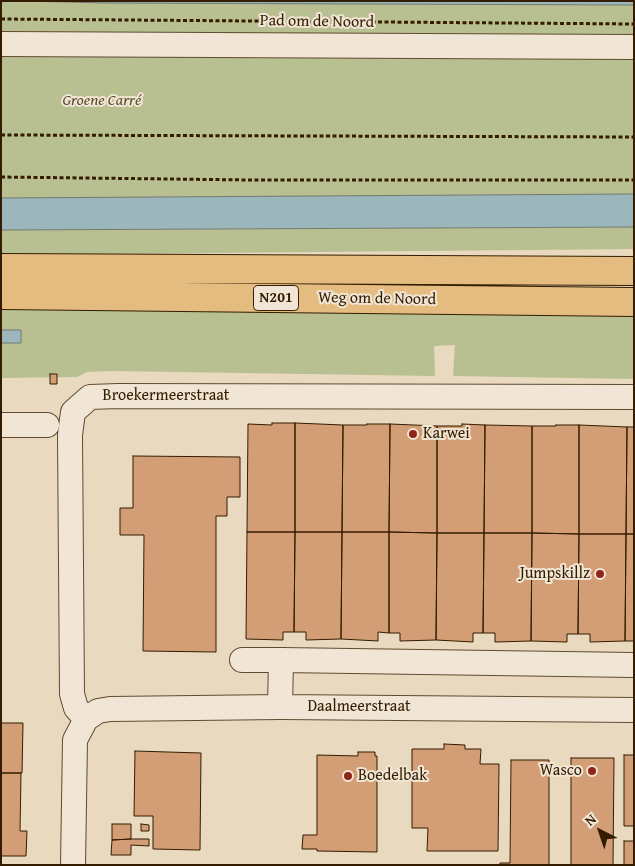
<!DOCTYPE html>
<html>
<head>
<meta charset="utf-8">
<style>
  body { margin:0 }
  #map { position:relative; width:635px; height:866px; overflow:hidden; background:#e9d9be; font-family:"Gentium Book Plus",serif }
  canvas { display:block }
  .frame { position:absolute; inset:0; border:2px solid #331c00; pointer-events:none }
  .north { position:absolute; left:575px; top:806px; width:50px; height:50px; -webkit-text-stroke:4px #f1e6d5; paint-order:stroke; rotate:319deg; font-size:14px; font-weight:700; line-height:20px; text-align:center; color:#331c00 }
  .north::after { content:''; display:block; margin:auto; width:18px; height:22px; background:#331c00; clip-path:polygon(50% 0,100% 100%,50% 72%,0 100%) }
</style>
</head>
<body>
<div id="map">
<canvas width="635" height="866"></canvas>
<div class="frame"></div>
<div class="north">N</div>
</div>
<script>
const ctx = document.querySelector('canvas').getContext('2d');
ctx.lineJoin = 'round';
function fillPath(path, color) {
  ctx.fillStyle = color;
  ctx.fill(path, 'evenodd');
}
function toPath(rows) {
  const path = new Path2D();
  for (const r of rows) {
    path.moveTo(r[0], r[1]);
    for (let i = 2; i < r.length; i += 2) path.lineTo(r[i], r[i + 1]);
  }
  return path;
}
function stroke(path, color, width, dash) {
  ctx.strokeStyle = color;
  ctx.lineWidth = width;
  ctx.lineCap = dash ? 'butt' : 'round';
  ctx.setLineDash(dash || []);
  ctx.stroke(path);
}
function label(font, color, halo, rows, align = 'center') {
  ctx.font = font + ' "Gentium Book Plus",serif';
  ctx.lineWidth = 4;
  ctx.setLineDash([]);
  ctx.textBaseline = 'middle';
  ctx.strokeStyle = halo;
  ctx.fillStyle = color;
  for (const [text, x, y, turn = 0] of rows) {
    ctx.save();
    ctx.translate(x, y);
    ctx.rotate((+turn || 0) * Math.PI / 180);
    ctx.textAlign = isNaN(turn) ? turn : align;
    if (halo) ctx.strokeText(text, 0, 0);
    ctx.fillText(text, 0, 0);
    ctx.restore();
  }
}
fillPath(toPath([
  [1,1,634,1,634,194,1,202],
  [634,227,634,249,1,255,1,230],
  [1,304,634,315,634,379,453,376,455,345,434,346,435,376,112,371,87,372,77,377,1,378,1,343,21,343,20,330,1,330]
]), '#b8bf91');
const water = toPath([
  [26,1,634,1,634,5,106,3,26,1],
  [634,194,634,227,1,230,1,198,634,194],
  [1,330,21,330,21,343,1,343,1,330]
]);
fillPath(water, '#9cb7bc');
stroke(water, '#727971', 1);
const building = toPath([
  [50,374,57,374,57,384,50,384,50,374],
  [272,423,295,423,295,532,247,532,248,424,272,425,272,423],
  [295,423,343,425,342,532,295,532,295,423],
  [367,424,390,424,389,532,342,532,343,425,367,425,367,424],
  [390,424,437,426,437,533,389,532,390,424],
  [462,424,485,425,484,533,437,533,437,426,462,426,462,424],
  [485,425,532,426,532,533,484,533,485,425],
  [556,425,579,425,579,534,532,533,532,426,556,426,556,425],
  [579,425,627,427,626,534,579,534,579,425],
  [627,427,634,427,634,534,626,534,627,427],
  [133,456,240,457,240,497,227,497,227,516,216,516,216,652,143,651,144,535,120,535,120,508,133,508,133,456],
  [247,532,295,532,294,632,283,632,283,640,246,639,247,532],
  [295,532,342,532,341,639,306,640,306,632,294,632,295,532],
  [342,532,389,532,389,633,378,632,378,641,341,639,342,532],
  [389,532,437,533,436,640,400,641,400,633,389,633,389,532],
  [437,533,484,533,483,633,473,633,473,642,436,640,437,533],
  [484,533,532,533,531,641,495,642,495,633,483,633,484,533],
  [532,533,579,534,578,634,567,634,567,642,531,641,532,533],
  [579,534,626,534,625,641,590,642,590,634,578,634,579,534],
  [626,534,634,534,634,641,625,641,626,534],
  [1,723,23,723,22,773,1,773,1,723],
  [444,744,465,745,465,749,481,749,480,764,499,764,498,851,427,851,428,828,412,828,412,749,444,749,444,744],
  [135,751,201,753,200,850,153,849,153,816,134,816,135,751],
  [358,752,375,752,375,756,377,756,377,852,317,851,317,849,302,849,303,835,317,835,317,755,358,756,358,752],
  [624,755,634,755,634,826,624,826,624,755],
  [571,758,614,758,613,865,571,865,571,758],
  [511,760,549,760,549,865,500,865,500,863,510,863,511,760],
  [1,773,21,773,20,831,27,831,26,856,1,856,1,773],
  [112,824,131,824,131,839,112,840,112,824],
  [141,824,149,825,149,831,141,831,141,824],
  [131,839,149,839,149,846,131,845,131,855,111,855,112,840,131,839],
  [624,841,634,841,634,865,624,865,624,841]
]);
fillPath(building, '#d39e76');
stroke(building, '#331c00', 1);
const minor = toPath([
  [1,44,634,47],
  [1,425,47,425],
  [242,660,281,660],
  [280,707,281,660,634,665],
  [86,719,76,708,72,694,70,435,73,412,90,397,118,396,634,397],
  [73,865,75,740,86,719,98,711,110,709,280,707,634,710]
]);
const highway = toPath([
  [1,268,634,271],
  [1,295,634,302]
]);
stroke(minor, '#604b30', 26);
stroke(highway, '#331c00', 30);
stroke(toPath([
  [1,19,634,24],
  [1,135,634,137],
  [1,177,251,180,634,180]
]), '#331c00', 3, [4, 2.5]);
stroke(minor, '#f1e6d5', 24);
stroke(highway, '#e4bc7f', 28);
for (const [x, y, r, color] of [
  [413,434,5,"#8f2418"],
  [600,574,5,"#8f2418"],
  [592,771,5,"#8f2418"],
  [348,776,5,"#8f2418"]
]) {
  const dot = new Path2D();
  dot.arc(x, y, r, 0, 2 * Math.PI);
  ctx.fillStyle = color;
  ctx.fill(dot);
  stroke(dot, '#f1e6d5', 2);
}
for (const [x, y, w] of [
  [276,298,45]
]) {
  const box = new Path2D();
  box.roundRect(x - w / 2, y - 12.5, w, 25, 4);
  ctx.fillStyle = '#f1e6d5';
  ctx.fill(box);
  stroke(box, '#331c00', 1);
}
label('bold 15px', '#331c00', null, [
  ["N201",276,298]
]);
label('16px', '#331c00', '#f1e6d5', [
  ["Pad om de Noord",317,22,1],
  ["Weg om de Noord",377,299,1],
  ["Broekermeerstraat",166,396],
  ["Daalmeerstraat",359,707]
]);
label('italic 16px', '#5b4d2c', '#f1e6d5', [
  ["Groene Carré",102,101]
]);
label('16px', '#331c00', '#f1e6d5', [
  ["Karwei",423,434],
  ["Jumpskillz",590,574,"right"],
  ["Wasco",582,771,"right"],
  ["Boedelbak",358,776]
], 'left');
</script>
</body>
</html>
